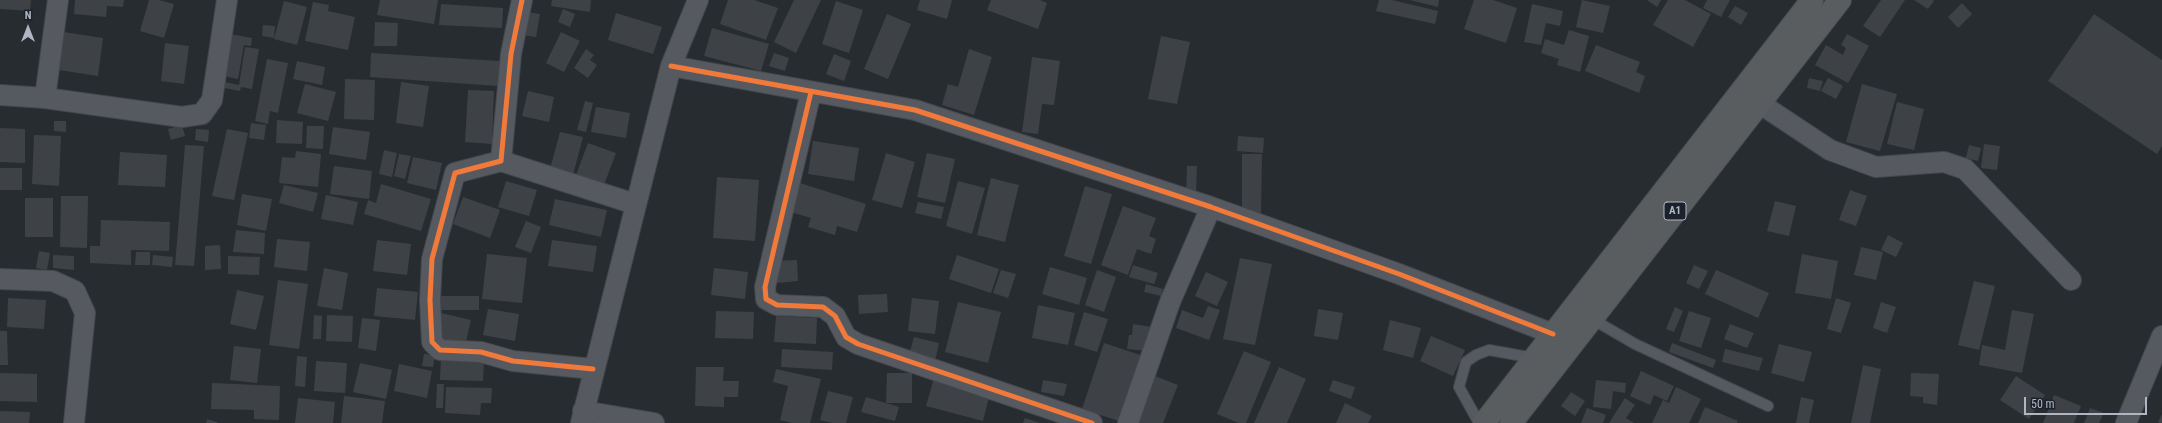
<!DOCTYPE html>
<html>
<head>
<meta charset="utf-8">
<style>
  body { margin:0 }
  #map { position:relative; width:2162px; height:423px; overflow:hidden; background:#272c31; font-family:"Roboto Condensed",sans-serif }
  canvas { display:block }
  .north { position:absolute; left:8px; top:8px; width:40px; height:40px; -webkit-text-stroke:3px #1c222b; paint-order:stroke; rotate:0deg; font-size:11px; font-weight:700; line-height:16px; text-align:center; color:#b1b7c2 }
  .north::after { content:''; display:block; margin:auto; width:14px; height:18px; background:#b1b7c2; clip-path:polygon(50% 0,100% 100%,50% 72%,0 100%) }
  .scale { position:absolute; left:2024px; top:397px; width:123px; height:18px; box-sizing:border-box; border:2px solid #b1b7c2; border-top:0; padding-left:5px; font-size:12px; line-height:14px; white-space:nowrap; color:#b1b7c2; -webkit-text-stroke:3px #1c222b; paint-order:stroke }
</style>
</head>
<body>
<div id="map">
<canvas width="2162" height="423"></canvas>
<div class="north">N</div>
<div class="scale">50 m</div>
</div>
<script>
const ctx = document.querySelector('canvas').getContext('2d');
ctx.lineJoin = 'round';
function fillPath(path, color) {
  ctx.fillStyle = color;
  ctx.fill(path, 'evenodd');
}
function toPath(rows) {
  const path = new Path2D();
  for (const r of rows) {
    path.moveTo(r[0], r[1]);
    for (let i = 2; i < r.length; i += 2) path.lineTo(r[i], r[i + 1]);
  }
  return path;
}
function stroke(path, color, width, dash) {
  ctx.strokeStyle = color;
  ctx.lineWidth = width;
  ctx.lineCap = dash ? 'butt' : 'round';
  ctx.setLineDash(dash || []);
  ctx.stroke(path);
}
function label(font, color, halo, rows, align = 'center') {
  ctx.font = font + ' "Roboto Condensed",sans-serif';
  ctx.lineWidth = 4;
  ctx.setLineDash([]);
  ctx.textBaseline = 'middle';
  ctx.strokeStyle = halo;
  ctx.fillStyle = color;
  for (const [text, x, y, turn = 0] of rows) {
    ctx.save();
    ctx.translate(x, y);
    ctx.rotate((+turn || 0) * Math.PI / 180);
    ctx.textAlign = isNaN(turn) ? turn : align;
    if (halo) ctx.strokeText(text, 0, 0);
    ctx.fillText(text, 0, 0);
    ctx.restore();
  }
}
fillPath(toPath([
  [0,0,31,0,30,11,0,9],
  [75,0,124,0,123,7,107,6,106,17,74,14],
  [149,0,159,0,174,4,164,38,140,31],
  [380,0,438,0,434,24,377,15],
  [552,0,591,0,590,12,551,6],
  [728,0,754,0,778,8,766,40,720,24],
  [794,0,821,0,796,53,774,42],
  [920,0,952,0,947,19,917,10],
  [991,0,1040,0,1047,3,1038,29,987,10],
  [1379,0,1392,0,1438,11,1435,24,1376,11],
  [1410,0,1439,0,1438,7],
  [1474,0,1493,0,1517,8,1506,43,1464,29],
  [1582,0,1610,6,1603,33,1576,27],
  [1647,0,1661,0,1657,7],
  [1668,0,1685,0,1711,14,1693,47,1653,25],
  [1707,0,1730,0,1721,17,1703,8],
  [1881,0,1905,0,1880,37,1863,26],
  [1914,0,1933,0,1934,1,1928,9],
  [284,1,307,7,297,45,274,39],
  [836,1,863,10,849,53,822,44],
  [313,2,329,5,328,11,355,17,348,50,305,41],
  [1962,3,1972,14,1958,28,1948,17],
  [441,4,503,8,502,28,439,25],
  [1532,4,1563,11,1560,26,1546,23,1541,45,1524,42],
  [1735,6,1748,13,1741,25,1728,17],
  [563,9,575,14,570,27,558,22],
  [527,12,540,14,536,37,522,35],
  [616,13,662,27,653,54,608,40],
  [887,14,911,24,888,79,864,69],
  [2094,14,2162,60,2162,146,2157,154,2048,81],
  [375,22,398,23,397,46,374,46],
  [263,25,275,26,274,38,262,36],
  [712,28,769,44,761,71,704,56],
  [1569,30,1589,36,1580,72,1557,65,1559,59,1541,53,1545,39,1564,45],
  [64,32,103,38,98,76,59,70],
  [561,32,580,41,564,72,546,63],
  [230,34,252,38,251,46,244,45,238,79,223,76],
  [1847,34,1869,46,1848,83,1815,65,1826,45,1843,55,1846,48,1841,45],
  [1161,36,1190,42,1177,104,1148,99],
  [165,43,189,46,184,84,161,81],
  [1596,45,1640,62,1636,72,1645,76,1639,93,1585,71],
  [245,47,259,49,252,89,241,87,240,91,219,87,220,81,239,85],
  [586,49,594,55,590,60,597,65,588,78,574,68],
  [969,49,992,57,974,115,942,105,948,84,958,87],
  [371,53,500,61,498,86,370,77],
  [774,53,789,58,785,71,769,66],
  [834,54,851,61,844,81,826,74],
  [1032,57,1060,61,1054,105,1042,104,1038,134,1022,132],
  [267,59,288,63,278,113,270,111,268,124,255,121],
  [297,61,325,67,322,85,293,79],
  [1809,78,1823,81,1820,91,1807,88],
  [1828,78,1843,86,1836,99,1821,91],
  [345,79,375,80,374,120,344,119],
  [401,82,429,86,423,127,396,123],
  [305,84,336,92,328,121,297,113],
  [1862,84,1897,94,1880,151,1846,142],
  [468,90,494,91,492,144,465,142],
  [528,91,554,97,549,122,522,116],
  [585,101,593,103,586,132,577,130],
  [1897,102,1924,109,1914,150,1887,144],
  [596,107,630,113,626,138,591,132],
  [277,120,303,122,302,144,276,143],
  [54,121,66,121,66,132,54,131],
  [251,123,266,125,264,140,249,138],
  [182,125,185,136,171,140,168,129],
  [307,126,324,126,323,149,306,148],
  [333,127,370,132,366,160,329,154],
  [0,128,25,129,25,163,0,162],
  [196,129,209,130,208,142,195,140],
  [227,129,248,133,234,200,212,196],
  [560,132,583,137,573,175,550,169],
  [34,135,61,136,59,186,32,184],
  [1238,136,1264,138,1263,153,1237,151],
  [813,141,859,148,854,181,808,174],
  [588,143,616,153,604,185,576,175],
  [1984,144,2000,146,1997,170,1981,168],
  [185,145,204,146,194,266,175,265],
  [1969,145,1981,148,1978,161,1966,158],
  [384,150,397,153,392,177,379,174],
  [296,151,321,154,318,187,279,183,282,157,295,158],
  [120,152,167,155,165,187,118,185],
  [886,153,915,162,902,208,872,200],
  [927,153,955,159,945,203,917,197],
  [399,154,411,156,405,179,394,176],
  [1242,154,1262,154,1261,216,1242,216],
  [413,157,442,163,436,190,407,183],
  [334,166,372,171,369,199,330,194],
  [1187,166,1197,166,1196,195,1186,195],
  [0,168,22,168,22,190,0,190],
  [717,177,759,180,755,241,713,238],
  [991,178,1019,185,1005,242,977,235],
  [506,181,537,190,529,216,498,207],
  [958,181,985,188,972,234,946,226],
  [800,183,866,204,857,232,837,226,835,235,808,227,811,218,791,212],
  [381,184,431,199,421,231,364,214,368,200,376,203],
  [284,185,318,193,313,212,279,203],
  [1085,186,1112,194,1091,264,1064,256],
  [1850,190,1867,196,1856,226,1839,220],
  [242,194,272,199,266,231,237,225],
  [326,195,358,202,353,225,321,219],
  [61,196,88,196,87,248,60,247],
  [463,197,500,210,490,238,453,224],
  [25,198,53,198,53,237,25,237],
  [555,199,607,210,601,237,549,225],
  [1775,201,1796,206,1789,236,1767,231],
  [918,202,944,207,941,219,915,213],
  [1123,206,1156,218,1149,236,1156,239,1151,254,1137,249,1128,275,1101,265],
  [101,220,170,222,169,251,131,250,131,265,90,263,90,246,100,246],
  [526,221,541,227,531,253,515,247],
  [236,230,265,233,264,254,233,252],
  [1888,235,1903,243,1896,257,1881,250],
  [277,239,310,242,307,271,274,267],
  [377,240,411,244,407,275,373,271],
  [552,240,597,246,593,272,548,266],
  [220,245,221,269,205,270,205,246],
  [1861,247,1883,252,1876,280,1854,275],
  [39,251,50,253,47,270,36,268],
  [136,252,150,252,150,265,135,265],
  [487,254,527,258,522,303,482,299],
  [1802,254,1838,261,1831,299,1795,293],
  [53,255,74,256,74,270,53,268],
  [153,255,173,257,172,267,152,265],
  [957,255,999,269,991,293,949,279],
  [228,256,260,257,259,275,228,274],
  [1240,258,1272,264,1255,345,1223,339],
  [797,260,798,281,777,283,776,261],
  [1133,265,1158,273,1154,284,1129,277],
  [1694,265,1708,271,1699,289,1686,283],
  [1050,267,1087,278,1079,305,1042,294],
  [324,268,348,273,342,310,317,306],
  [714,268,748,272,745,299,711,295],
  [1001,270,1016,274,1008,298,993,293],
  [1097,270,1116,277,1104,312,1085,305],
  [1716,270,1769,293,1758,318,1705,294],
  [1206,272,1228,282,1217,306,1195,296],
  [278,280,308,284,299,349,269,345],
  [1974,281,1995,286,1979,350,1958,345],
  [1146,284,1163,289,1161,296,1144,292],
  [377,288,418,292,415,320,374,316],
  [237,290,264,296,256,330,230,324],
  [887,294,888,312,859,314,858,295],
  [436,296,479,296,479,310,436,310],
  [8,298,46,300,44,329,7,327],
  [912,298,939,301,935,334,908,331],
  [1836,298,1851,303,1841,333,1827,329],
  [958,302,1001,312,988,363,945,352],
  [1881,302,1896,307,1887,333,1873,328],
  [1038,305,1075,313,1068,345,1032,338],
  [1208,306,1220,310,1209,340,1176,328,1182,310,1203,318],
  [1675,307,1683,311,1674,332,1666,329],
  [488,309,519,314,515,341,483,335],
  [1318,309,1343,313,1338,340,1314,336],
  [2012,310,2034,314,2022,373,1979,365,1982,345,2005,350],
  [716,311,754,312,753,339,715,338],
  [1689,311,1711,318,1701,348,1679,341],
  [1084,312,1108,319,1097,352,1074,345],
  [441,313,471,320,465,346,435,339],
  [314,315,322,316,321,339,313,339],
  [327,315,353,316,352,342,326,341],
  [776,316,817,318,816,344,774,342],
  [362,318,380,320,376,351,358,348],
  [1390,320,1421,328,1413,358,1383,350],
  [1133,324,1152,327,1148,351,1127,349,1129,335,1132,335],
  [1730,324,1754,333,1747,348,1724,339],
  [0,331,7,331,8,365,0,365],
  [1431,336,1465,350,1453,376,1420,361],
  [914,337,939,343,935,361,909,355],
  [1104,343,1146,357,1125,423,1082,409],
  [1672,343,1716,360,1713,368,1669,352],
  [1779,344,1812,352,1804,382,1771,373],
  [234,346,261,349,257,383,230,380],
  [782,349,833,352,832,370,781,367],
  [1725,349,1763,358,1759,371,1722,362],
  [1244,351,1271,362,1246,423,1239,423,1217,414],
  [424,354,435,355,433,367,422,366],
  [297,356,307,357,305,387,295,386],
  [441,358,484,359,483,381,440,380],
  [316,361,347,363,345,393,314,391],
  [360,363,392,370,386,399,353,392],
  [399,364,432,371,427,398,394,391],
  [1863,365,1881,369,1870,423,1851,423],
  [696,367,724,367,723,381,739,381,738,397,724,397,724,407,695,406],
  [1279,367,1306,379,1287,423,1254,423],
  [776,369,821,379,810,423,792,423,780,420,788,386,773,382],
  [1641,371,1674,386,1667,401,1654,395,1650,405,1630,396],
  [0,373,37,374,37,402,0,401],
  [887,373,912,373,912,403,886,403],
  [1911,373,1939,374,1937,405,1923,403,1923,397,1910,396],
  [1150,374,1178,385,1163,423,1132,423],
  [2016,376,2045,395,2029,419,2000,400],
  [934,378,990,393,983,421,926,406],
  [1043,380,1067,384,1064,396,1041,392],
  [1333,380,1355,387,1351,399,1329,391],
  [1596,380,1626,383,1625,393,1613,391,1611,409,1593,407],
  [212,383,280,386,279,420,254,419,254,410,211,409],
  [437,384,444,384,443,408,436,408],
  [446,387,492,388,491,403,481,403,480,415,445,413],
  [1676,387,1701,399,1689,423,1652,423,1663,400,1669,403],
  [828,391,853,397,846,423,833,423,820,420],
  [1571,392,1585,401,1575,416,1561,406],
  [2054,395,2081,406,2074,423,2043,423],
  [344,396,385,401,382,423,341,423],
  [866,397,899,407,895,421,861,412],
  [1801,397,1814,400,1809,423,1796,423],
  [298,398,335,402,333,423,295,423],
  [1625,398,1635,405,1626,418,1634,423,1609,423],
  [1345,403,1372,416,1368,423,1336,423],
  [1705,407,1738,421,1737,423,1698,423],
  [1587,408,1606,415,1603,423,1581,423],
  [2090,408,2104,413,2099,423,2084,423],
  [0,411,30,412,29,423,0,423],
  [2162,414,2162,423,2160,423,2158,422],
  [1025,418,1040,423,1023,423],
  [207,419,219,423,206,423]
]), '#3e4246');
const service = toPath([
  [1592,319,1635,344,1768,406],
  [1479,423,1459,387,1466,362,1476,355,1489,350,1534,358]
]);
const minor = toPath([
  [522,0,511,54,501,161,455,173,432,259,430,300,432,342,440,350,481,352,513,361,593,369],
  [671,66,915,110,1211,207,1399,274,1553,334],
  [811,92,765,287,766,299,777,305,823,307,835,316,846,337,858,344,1092,423],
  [0,95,45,98,182,117,202,114,212,100,227,0],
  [45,98,58,0],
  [1759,103,1830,150,1876,167,1944,162,1965,169,2071,280],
  [501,161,635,204],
  [0,279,53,281,75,291,85,313,74,423],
  [583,411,654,423],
  [581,423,671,66,698,0],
  [1128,423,1170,302,1211,207],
  [2126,423,2162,336]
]);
const trunk = toPath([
  [1484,423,1812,0],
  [1511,423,1840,0]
]);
stroke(service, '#44484c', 12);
stroke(minor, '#44484c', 22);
stroke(trunk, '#44474d', 24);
stroke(service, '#565a60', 10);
stroke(minor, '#565a60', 20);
stroke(trunk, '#5a5d60', 22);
stroke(toPath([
  [522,0,511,54,501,161,455,173,432,259,430,300,432,342,440,350,481,352,513,361,593,369],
  [671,66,915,110,1211,207,1399,274,1553,334],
  [811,92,765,287,766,299,777,305,823,307,835,316,846,337,858,344,1092,423]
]), '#f17a3a', 5);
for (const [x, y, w] of [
  [1675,211,22]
]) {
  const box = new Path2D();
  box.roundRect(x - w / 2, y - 9, w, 18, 3);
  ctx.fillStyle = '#1c222b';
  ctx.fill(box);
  stroke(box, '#b1b7c2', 1);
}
label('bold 11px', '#b1b7c2', null, [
  ["A1",1675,211]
]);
</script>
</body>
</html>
